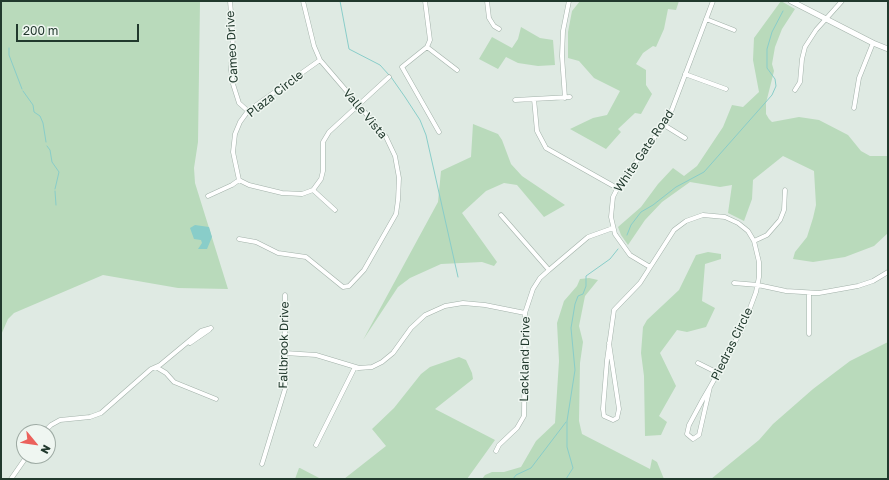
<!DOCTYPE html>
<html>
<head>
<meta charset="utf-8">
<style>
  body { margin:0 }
  #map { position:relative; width:889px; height:480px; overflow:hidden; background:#dfeae3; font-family:"Golos Text",sans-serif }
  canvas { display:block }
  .frame { position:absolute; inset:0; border:2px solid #21392d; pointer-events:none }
  .north { position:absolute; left:16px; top:424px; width:40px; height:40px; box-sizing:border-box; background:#eff6f1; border:1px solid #9daaa3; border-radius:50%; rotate:119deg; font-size:11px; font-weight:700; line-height:16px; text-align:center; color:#21392d }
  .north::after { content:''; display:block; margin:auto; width:14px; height:18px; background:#eb615c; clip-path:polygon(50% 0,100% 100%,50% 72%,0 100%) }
  .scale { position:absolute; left:16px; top:24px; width:123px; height:18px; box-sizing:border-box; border:2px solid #21392d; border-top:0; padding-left:5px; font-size:12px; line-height:14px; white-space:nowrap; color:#21392d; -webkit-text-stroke:3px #eff6f1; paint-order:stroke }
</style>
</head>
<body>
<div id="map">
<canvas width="889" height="480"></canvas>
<div class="frame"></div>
<div class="north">N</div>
<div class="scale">200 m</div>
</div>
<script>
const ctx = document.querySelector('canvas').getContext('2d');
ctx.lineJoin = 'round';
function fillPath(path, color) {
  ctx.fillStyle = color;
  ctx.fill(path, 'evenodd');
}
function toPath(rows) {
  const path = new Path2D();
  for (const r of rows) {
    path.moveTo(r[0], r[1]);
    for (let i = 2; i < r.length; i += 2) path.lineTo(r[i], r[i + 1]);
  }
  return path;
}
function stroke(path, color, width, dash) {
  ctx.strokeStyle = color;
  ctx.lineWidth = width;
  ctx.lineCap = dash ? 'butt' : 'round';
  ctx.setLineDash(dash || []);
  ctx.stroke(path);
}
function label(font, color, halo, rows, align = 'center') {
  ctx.font = font + ' "Golos Text",sans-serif';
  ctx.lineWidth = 3;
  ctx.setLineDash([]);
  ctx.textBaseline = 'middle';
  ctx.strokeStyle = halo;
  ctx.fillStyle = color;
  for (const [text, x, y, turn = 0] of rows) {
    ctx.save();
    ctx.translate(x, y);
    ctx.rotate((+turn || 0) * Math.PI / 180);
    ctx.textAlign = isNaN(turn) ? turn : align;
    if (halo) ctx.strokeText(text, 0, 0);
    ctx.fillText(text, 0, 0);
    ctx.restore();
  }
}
fillPath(toPath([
  [1,1,200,1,198,142,194,168,195,183,228,289,178,288,103,275,14,313,8,319,1,335],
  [580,1,679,1,676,10,668,9,664,29,656,47,653,46,643,53,636,64,646,70,646,85,652,94,641,114,635,113,618,129,621,132,606,149,570,129,593,118,607,115,620,91,594,78,579,61,568,58,568,32,572,11],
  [781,1,795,9,782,29,775,47,772,64,774,71,766,103,766,114,769,119,772,122,799,117,819,120,848,135,861,151,870,156,888,156,888,233,874,246,845,257,813,262,793,259,795,252,807,237,813,218,816,205,814,171,783,156,753,180,752,199,744,221,728,213,732,185,720,187,690,182,662,202,645,220,628,245,621,235,618,227,641,207,658,184,673,168,684,176,697,166,723,127,732,105,743,107,759,92,753,60,754,38],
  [521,27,540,38,553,40,555,65,538,66,518,63,506,57,498,69,479,59,492,37,512,48,518,39],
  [473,124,498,134,502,140,511,164,522,176,565,205,544,217,517,185,504,183,486,191,462,213,497,262,494,266,482,262,441,264,410,278,398,287,363,340,438,202,441,171,471,157],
  [708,252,721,254,721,259,705,264,702,301,715,308,706,327,687,332,677,330,660,353,676,386,659,416,667,422,661,435,645,436,644,376,641,353,643,327,647,320,679,290,696,255],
  [589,278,598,280,585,296,579,326,583,342,580,363,579,421,582,434,650,469,652,459,657,462,664,479,482,479,485,475,492,472,504,472,521,467,536,441,555,423,559,361,557,323,564,301,577,286,580,279],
  [888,342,888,479,711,479,759,440,773,424,813,389,850,361],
  [459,357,466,360,472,373,473,379,435,409,495,440,467,479,344,479,386,446,372,429,394,408,421,374,430,367],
  [299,468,300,468,321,479,295,479]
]), '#b9dabb');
fillPath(toPath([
  [195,225,209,227,212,237,207,249,198,249,202,243,201,240,194,239,190,228]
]), '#89cdc9');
stroke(toPath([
  [340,1,349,49,380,65,389,75],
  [9,48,9,55,22,89],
  [391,77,405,97,420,120,426,135,458,277],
  [23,91,33,105,34,112,40,116,43,123,46,142],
  [47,146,50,150,52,162,59,172,55,189],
  [55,191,56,205],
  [627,235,631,225,641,212,653,205,676,187,704,172,772,95,776,86,775,79,767,68,767,49,772,32,783,11],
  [513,479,516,475,531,468,566,422],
  [566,479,573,468,567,447,567,421,575,370,571,328,575,304,578,296,583,294,586,286,586,276,610,259,618,249]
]), '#89cdc9', 1);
const minor = toPath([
  [230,1,233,36,231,70,233,84,239,103,248,111],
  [425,1,430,40,427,47,402,67,439,132],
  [487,1,489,18,494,26,499,29],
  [706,19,734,30],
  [427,47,457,70],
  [685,74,726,89],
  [795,90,800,82,802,59,805,47,816,30,842,1],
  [565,98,562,56,563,31,569,1],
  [534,99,537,131,546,148,617,188],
  [515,100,570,97],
  [854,108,859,78,873,43],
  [664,125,685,138],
  [239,180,233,152,235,134,240,122,248,111,320,60],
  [239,180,249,185,282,193,302,194,313,190],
  [208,196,232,185,239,180],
  [335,210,313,190,321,179,323,171,323,142,329,132,389,77],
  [501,215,549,270],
  [239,239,256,242,278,253,306,257,343,287,349,286,364,270,396,214,398,200,399,178,395,156,386,137,320,60,314,46,303,1],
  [754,241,767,235,780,220,784,210,785,190],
  [650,267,630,255,615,234,611,217,613,197,620,183,664,125,671,112,713,1],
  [734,283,758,285,786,291,819,293,858,286,873,281,888,272],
  [809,294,809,334],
  [190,343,209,330],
  [609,343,619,409,617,418,613,420,604,416,603,409,607,360,614,310,640,283,674,230,686,221,703,215,725,217,738,223,748,231,754,241,759,262,759,277,756,292,743,327,718,373,710,387,703,399,689,425,687,434,693,439,699,435,710,387],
  [285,353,316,355,359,368,372,367,382,362,393,353,411,328,425,315,445,306,463,303,485,305,525,313],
  [698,363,718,373],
  [156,367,166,373,174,382,216,399],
  [44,432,51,425,60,420,90,417,101,413,151,369,160,365,201,331,211,328],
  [316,445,355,367],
  [496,451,499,445,517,428,524,416,525,313,533,289,540,278,549,270,588,237,613,228],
  [262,464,285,389,285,295],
  [11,479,27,456]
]);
const tertiary = toPath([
  [791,1,873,43,888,49]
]);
stroke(minor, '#a2b1a9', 5);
stroke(tertiary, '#a2b1a9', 6);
stroke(minor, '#fff', 4);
stroke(tertiary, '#fff', 5);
label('12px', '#21392d', '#eff6f1', [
  ["Cameo Drive",232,47,-93],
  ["Plaza Circle",275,94,-38],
  ["Valle Vista",365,114,50],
  ["White Gate Road",644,151,-56],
  ["Piedras Circle",732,344,-64],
  ["Fallbrook Drive",284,345,-89],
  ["Lackland Drive",525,359,-89]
]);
</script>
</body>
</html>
